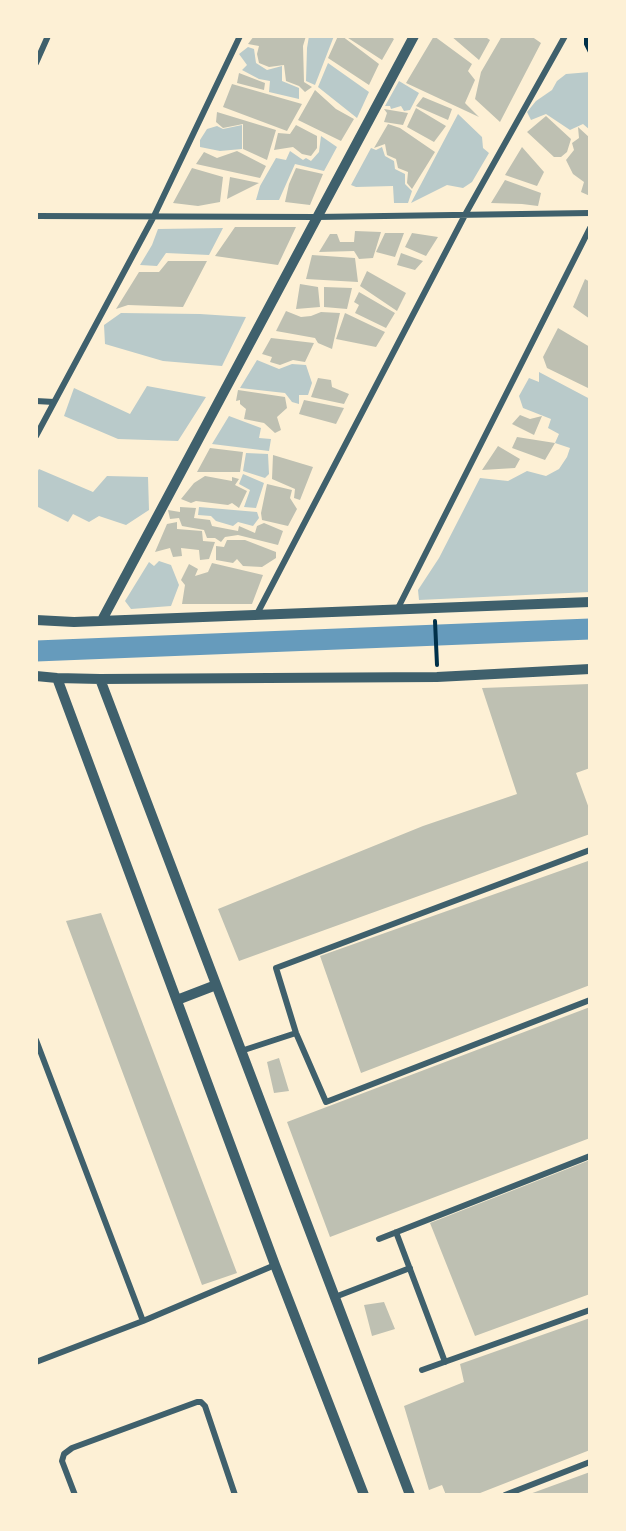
<!DOCTYPE html>
<html>
<head>
<meta charset="utf-8">
<style>
  body { margin:0 }
  #map { position:relative; width:626px; height:1531px; overflow:hidden; background:#fdf0d5; font-family:Overpass,sans-serif }
  canvas { display:block }
  .frame { position:absolute; inset:0; border:38px solid #fdf0d5; pointer-events:none }
</style>
</head>
<body>
<div id="map">
<canvas width="626" height="1531"></canvas>
<div class="frame"></div>
</div>
<script>
const ctx = document.querySelector('canvas').getContext('2d');
ctx.lineJoin = 'round';
function fillPath(path, color) {
  ctx.fillStyle = color;
  ctx.fill(path, 'evenodd');
}
function toPath(rows) {
  const path = new Path2D();
  for (const r of rows) {
    path.moveTo(r[0], r[1]);
    for (let i = 2; i < r.length; i += 2) path.lineTo(r[i], r[i + 1]);
  }
  return path;
}
function stroke(path, color, width, dash) {
  ctx.strokeStyle = color;
  ctx.lineWidth = width;
  ctx.lineCap = dash ? 'butt' : 'round';
  ctx.setLineDash(dash || []);
  ctx.stroke(path);
}
fillPath(toPath([
  [309,36,334,36,315,85,306,81,307,48],
  [248,47,254,49,256,63,267,70,282,66,282,81,299,88,299,99,269,92,270,81,259,79,242,70,247,65,239,54],
  [328,63,369,92,357,118,318,87],
  [590,72,590,130,583,124,570,130,546,114,531,120,527,112,536,101,552,90,557,81,566,74],
  [399,81,419,93,410,110,404,111,401,106,391,109,390,106,385,106],
  [458,114,482,137,483,148,489,153,472,182,463,188,447,185,411,203],
  [242,125,242,149,220,151,200,147,200,140,207,129,217,126,223,129],
  [321,136,337,147,324,171,295,164,279,200,256,200,260,186,276,158,286,160,290,151,303,160,306,158,311,161,319,152],
  [382,147,385,156,394,161,395,169,405,174,405,184,412,191,408,203,394,203,393,186,356,187,351,185,371,148,376,150],
  [223,228,209,255,166,253,157,266,140,265,152,245,158,229],
  [121,313,200,314,246,317,222,366,163,361,105,344,104,325],
  [257,360,279,369,292,364,306,365,312,383,308,395,299,395,299,404,292,402,285,393,240,388],
  [539,372,590,399,590,592,419,600,418,590,439,558,480,478,508,481,527,471,546,476,559,469,567,457,570,448,555,443,559,434,548,428,551,419,523,408,519,396,529,378,539,382],
  [147,386,206,397,178,441,118,439,64,416,74,388,130,414],
  [229,416,261,428,259,438,271,439,269,451,212,444],
  [246,453,268,454,269,474,265,478,243,471],
  [39,469,93,492,107,476,148,477,149,510,126,525,99,516,89,522,73,514,68,522,36,506,36,474],
  [243,474,264,483,256,508,244,507,250,490,239,484],
  [199,507,257,512,259,518,253,526,238,522,233,526,216,521,211,516,198,515],
  [159,561,171,565,179,585,171,606,131,609,125,601,149,562,154,566]
]), '#b9caca');
stroke(toPath([
  [36,651,590,629]
]), '#669bbc', 21);
fillPath(toPath([
  [254,36,306,36,303,46,304,82,312,87,305,92,299,86,286,81,284,65,269,67,259,63,257,54,259,46,248,44],
  [338,36,342,36,379,64,369,85,328,58],
  [345,36,390,36,394,39,382,60],
  [434,36,472,64,468,71,475,80,465,103,479,117,406,83],
  [451,36,484,36,490,40,479,60],
  [502,36,531,36,541,43,500,122,475,99,481,72],
  [239,73,265,83,264,90,237,83],
  [232,84,302,104,287,131,223,107],
  [315,90,336,109,354,119,341,141,298,120],
  [423,97,452,109,448,120,416,106],
  [416,108,446,126,434,142,407,127],
  [384,109,408,113,403,125,384,122,387,113],
  [217,112,276,130,267,160,243,149,243,124,223,128,216,122],
  [546,116,571,139,567,152,561,157,554,157,527,132],
  [388,124,400,128,435,152,412,189,407,183,408,172,398,168,396,159,387,155,385,144,374,148],
  [296,125,317,136,317,148,311,156,302,154,293,147,274,150,278,133,290,134],
  [578,127,590,138,590,196,581,192,584,182,573,174,566,160,574,150,572,143,579,138],
  [522,147,544,172,537,186,505,175],
  [237,151,266,166,260,178,196,164,204,152,217,158],
  [192,168,223,177,220,202,198,206,173,203],
  [296,168,323,174,310,205,285,202,289,184],
  [230,177,259,183,227,199],
  [505,180,541,193,538,206,522,204,491,203],
  [235,227,296,227,278,265,215,256],
  [355,231,381,232,373,258,359,259,354,251,319,252,330,234,337,234,340,242,354,242],
  [385,233,404,233,395,257,376,252],
  [412,233,438,237,426,256,405,247],
  [401,253,423,261,415,270,397,265],
  [312,255,355,258,358,282,306,279],
  [168,261,207,261,183,307,128,305,116,309,139,272,159,272],
  [367,271,406,293,397,311,360,286],
  [585,279,590,282,590,319,573,307],
  [300,284,318,287,320,307,296,309],
  [324,287,352,288,347,309,324,307],
  [359,292,395,313,386,328,355,313,359,305,354,302],
  [286,311,301,317,311,316,321,312,340,313,332,349,318,343,315,338,276,331],
  [345,313,385,332,376,347,336,339],
  [558,328,590,347,590,389,547,368,543,357],
  [271,338,297,341,314,343,305,362,293,360,280,365,270,362,272,357,262,354],
  [318,378,331,380,332,387,349,394,344,404,311,397],
  [238,390,285,397,287,408,277,417,281,430,275,433,264,423,244,419,246,409,240,404,240,400,236,401],
  [304,400,344,408,336,424,299,414],
  [520,415,530,419,542,416,534,435,512,424],
  [517,437,555,443,545,460,512,448],
  [498,446,520,459,515,468,482,470],
  [210,448,243,452,240,472,197,472],
  [273,455,313,467,300,500,294,498,295,489,272,479],
  [205,476,232,481,232,477,239,479,235,485,247,491,239,508,232,503,228,505,196,501,191,503,181,499,194,483],
  [267,484,292,490,290,498,297,509,288,526,262,520,261,513],
  [180,507,196,508,194,518,210,520,212,526,238,531,239,526,255,533,257,526,264,523,283,531,278,545,238,535,225,537,221,542,215,538,207,538,204,530,182,526,179,518,170,519,168,510,180,512],
  [177,522,177,529,202,531,203,541,215,542,209,559,200,560,199,550,181,548,182,556,173,557,170,548,155,552,167,524],
  [227,540,245,540,276,552,276,558,262,567,243,566,237,559,233,563,216,560,216,546,224,547],
  [212,563,263,575,252,604,182,604,185,585,181,580,189,564,198,569,195,576,208,572],
  [590,684,590,768,576,773,590,811,590,834,239,961,218,909,423,826,517,794,482,688],
  [588,861,590,867,590,985,361,1073,320,956],
  [101,913,237,1273,202,1285,66,921],
  [590,1007,590,1138,330,1237,287,1122],
  [279,1058,289,1091,274,1093,267,1062],
  [590,1160,590,1294,475,1336,430,1223],
  [384,1302,395,1329,372,1336,364,1305],
  [590,1318,590,1450,475,1495,446,1495,442,1485,429,1490,404,1406,464,1382,460,1364],
  [590,1472,590,1495,527,1495]
]), '#bec0b2');
stroke(toPath([
  [586,36,586,44,590,52],
  [435,621,437,665]
]), '#003049', 4);
stroke(toPath([
  [36,63,48,36],
  [36,216,316,217,590,213],
  [36,401,54,402],
  [36,436,154,216,240,36],
  [397,610,590,228],
  [257,614,466,213,565,36],
  [590,850,276,968,296,1033,326,1102,590,1000],
  [36,1040,143,1321],
  [241,1051,296,1033],
  [396,1232,445,1362],
  [379,1239,590,1156],
  [335,1297,410,1268],
  [36,1362,143,1321,275,1265],
  [422,1370,590,1310],
  [75,1495,62,1461,64,1454,72,1448,197,1402,201,1402,205,1406,235,1495],
  [505,1495,590,1462]
]), '#3f606c', 6);
stroke(toPath([
  [36,620,74,622,590,602],
  [102,620,414,36],
  [36,676,57,678,100,679,437,677,590,669],
  [57,678,275,1265,364,1495],
  [100,679,410,1495],
  [177,1000,216,985]
]), '#3f606c', 10);
</script>
</body>
</html>
